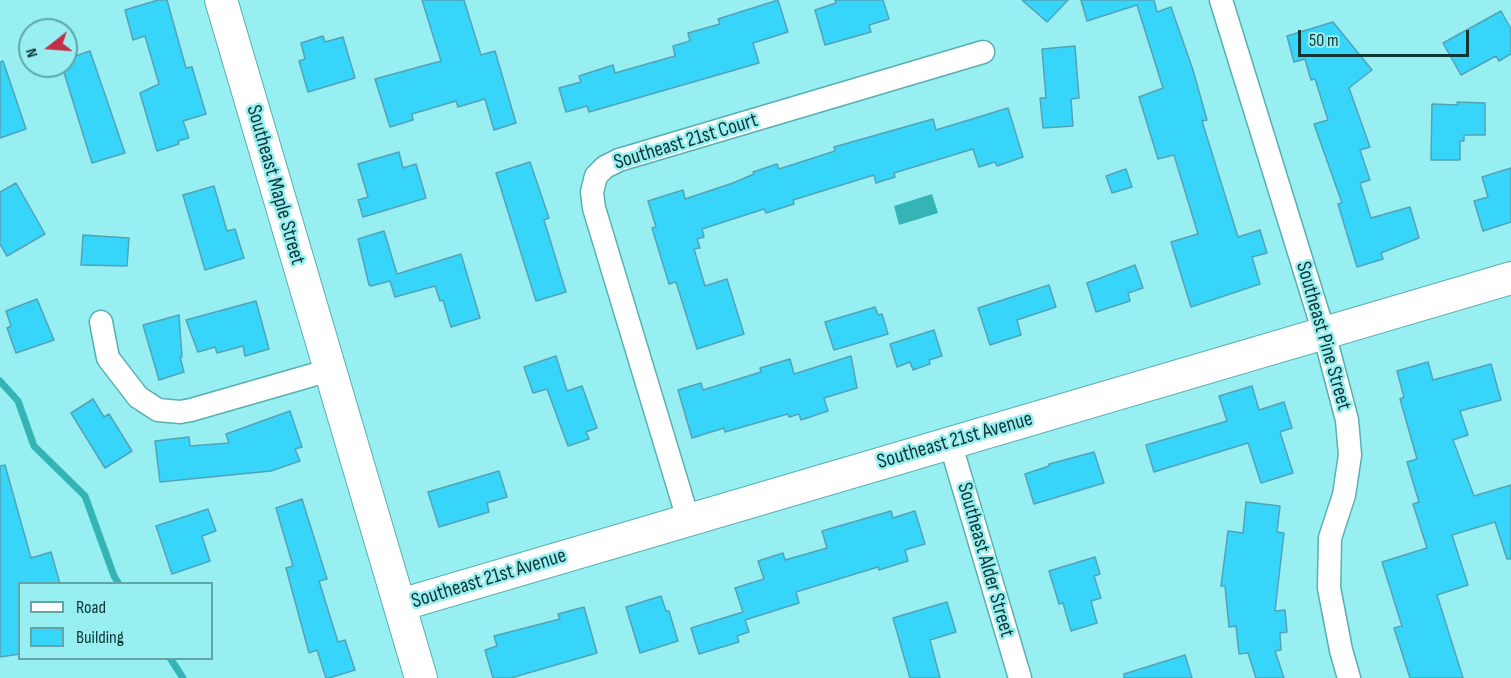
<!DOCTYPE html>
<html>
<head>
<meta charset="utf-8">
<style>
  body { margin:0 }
  #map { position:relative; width:1511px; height:678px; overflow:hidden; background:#98eff1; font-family:"Sofia Sans Condensed",sans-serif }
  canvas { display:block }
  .legend { position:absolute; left:18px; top:582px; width:195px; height:78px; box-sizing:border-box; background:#98eff1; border:2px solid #61a5a6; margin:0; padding:8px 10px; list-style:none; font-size:18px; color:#0f3535 }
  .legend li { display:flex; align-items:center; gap:12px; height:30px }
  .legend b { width:30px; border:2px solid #61a5a6 }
  .north { position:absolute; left:18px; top:18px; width:60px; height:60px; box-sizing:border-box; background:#98eff1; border:2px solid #61a5a6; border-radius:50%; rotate:253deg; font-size:16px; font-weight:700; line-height:24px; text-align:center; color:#0f3535 }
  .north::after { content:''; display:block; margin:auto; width:21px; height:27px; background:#c13047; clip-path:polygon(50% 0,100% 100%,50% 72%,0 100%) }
  .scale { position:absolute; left:1298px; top:30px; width:171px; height:27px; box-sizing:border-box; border:3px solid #0f3535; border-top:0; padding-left:8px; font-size:18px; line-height:21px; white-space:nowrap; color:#0f3535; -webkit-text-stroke:4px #98eff1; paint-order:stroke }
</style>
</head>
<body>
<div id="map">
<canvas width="1511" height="678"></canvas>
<ul class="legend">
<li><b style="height:8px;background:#fff"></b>Road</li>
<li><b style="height:16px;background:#37d5f9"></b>Building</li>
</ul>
<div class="north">N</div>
<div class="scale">50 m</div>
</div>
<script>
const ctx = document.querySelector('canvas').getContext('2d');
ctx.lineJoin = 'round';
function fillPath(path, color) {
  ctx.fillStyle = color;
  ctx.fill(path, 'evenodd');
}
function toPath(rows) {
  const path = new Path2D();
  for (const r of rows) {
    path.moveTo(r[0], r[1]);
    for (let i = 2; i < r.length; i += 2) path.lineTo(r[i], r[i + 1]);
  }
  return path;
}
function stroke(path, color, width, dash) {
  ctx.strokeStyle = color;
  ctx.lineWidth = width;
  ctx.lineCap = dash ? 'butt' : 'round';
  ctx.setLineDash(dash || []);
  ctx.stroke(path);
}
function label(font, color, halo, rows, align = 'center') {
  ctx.font = font + ' "Sofia Sans Condensed",sans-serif';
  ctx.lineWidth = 5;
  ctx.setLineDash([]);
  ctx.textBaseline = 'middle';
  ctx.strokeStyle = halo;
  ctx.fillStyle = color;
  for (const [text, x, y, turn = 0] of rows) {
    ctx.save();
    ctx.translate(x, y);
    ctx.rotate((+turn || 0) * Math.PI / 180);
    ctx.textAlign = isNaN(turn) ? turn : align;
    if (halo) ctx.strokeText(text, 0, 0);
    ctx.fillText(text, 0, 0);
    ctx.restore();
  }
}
fillPath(toPath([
  [932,194,938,213,899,225,894,206]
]), '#35b4b6');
stroke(toPath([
  [0,381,18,401,34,446,85,496,114,576,119,584],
  [170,658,183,678]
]), '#35b4b6', 7);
const building = toPath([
  [158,0,167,0,186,68,192,67,206,114,183,121,189,138,178,141,179,144,157,151,140,93,159,84,145,36,133,40,125,10,158,0],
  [422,0,464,0,481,55,495,51,516,123,494,130,485,99,458,107,456,101,412,114,413,120,390,127,375,79,441,61,422,0],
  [778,0,788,32,753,43,759,63,589,112,587,106,566,112,559,88,581,82,579,76,613,65,615,73,675,56,673,46,690,41,688,33,720,24,718,19,778,0],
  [835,0,883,0,889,19,869,25,871,32,825,45,815,10,836,3,835,0],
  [1022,0,1068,0,1047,22,1022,0],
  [1081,0,1154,0,1157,12,1171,7,1193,70,1207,120,1202,121,1238,237,1260,230,1267,253,1252,257,1260,284,1191,307,1171,242,1198,234,1174,155,1158,159,1139,97,1163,88,1137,5,1087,21,1081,0],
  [1501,11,1511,29,1511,54,1499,61,1496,56,1461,75,1443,43,1501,11],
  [1333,22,1372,70,1349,88,1370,147,1360,150,1370,180,1360,183,1371,218,1410,207,1419,238,1381,253,1383,259,1357,267,1338,204,1342,203,1314,124,1328,120,1315,79,1311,80,1305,59,1294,62,1287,36,1333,22],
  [323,36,325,42,343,37,355,78,308,92,299,61,305,59,301,43,323,36],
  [1075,46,1079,98,1071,99,1073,126,1043,128,1040,98,1046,98,1042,49,1075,46],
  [90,51,125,153,92,163,62,66,66,66,66,59,90,51],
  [3,61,26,129,0,138,0,62,3,61],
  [1457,102,1485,103,1485,135,1464,135,1464,141,1460,141,1460,160,1431,160,1432,104,1458,105,1457,102],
  [1008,108,1023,157,997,166,995,162,979,167,973,149,894,173,895,177,876,183,874,175,793,200,794,204,766,213,764,209,702,229,704,237,697,239,700,248,694,249,705,286,727,279,744,334,697,349,676,282,669,284,652,228,656,227,648,201,683,190,685,199,733,183,754,174,753,172,777,164,779,169,835,151,834,147,933,119,936,130,1008,108],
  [399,152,403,168,416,164,426,198,363,217,358,200,368,197,358,164,399,152],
  [530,162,549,218,544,220,566,292,536,301,496,173,530,162],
  [1511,168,1511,222,1483,231,1474,201,1488,197,1482,177,1511,168],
  [1126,169,1132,187,1112,193,1106,176,1126,169],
  [16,183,45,234,7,256,0,244,0,192,16,183],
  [214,186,227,231,235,229,244,258,205,270,183,195,214,186],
  [384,231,397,274,461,254,480,318,451,327,443,300,440,301,435,286,395,297,390,281,371,286,369,285,358,239,384,231],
  [83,235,129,238,127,266,81,265,83,235],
  [1135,265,1143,288,1128,293,1130,301,1096,312,1087,283,1135,265],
  [1049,285,1056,307,1017,320,1021,335,990,345,978,308,1049,285],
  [37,299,54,340,16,353,7,328,11,326,6,311,37,299],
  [256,301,269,349,245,356,243,346,217,353,215,347,198,352,186,320,256,301],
  [875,307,878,315,882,314,888,334,834,350,825,322,875,307],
  [179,315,182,357,180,357,184,372,159,380,143,325,179,315],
  [934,330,942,356,929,360,930,364,913,370,910,362,897,367,890,344,934,330],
  [556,356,567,391,582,386,597,428,586,432,589,439,568,446,547,389,533,393,524,367,556,356],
  [851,356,857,388,824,398,828,411,801,420,799,414,789,417,788,414,725,432,724,428,692,438,678,390,701,383,703,390,761,372,760,368,790,359,794,374,851,356],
  [1428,362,1433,380,1491,364,1501,400,1460,411,1468,435,1453,440,1474,496,1511,485,1511,559,1507,559,1495,522,1452,535,1468,585,1437,595,1463,678,1410,678,1394,628,1402,626,1382,562,1427,548,1413,504,1419,502,1407,462,1417,459,1400,399,1404,397,1397,371,1428,362],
  [1252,386,1259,410,1284,402,1292,428,1280,432,1293,473,1261,483,1248,443,1154,472,1146,445,1227,421,1219,396,1252,386],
  [93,399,104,417,109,414,132,451,105,468,71,413,93,399],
  [290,411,302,447,295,449,300,461,271,471,160,482,155,441,189,437,190,446,229,443,226,434,290,411],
  [1094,452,1104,483,1034,504,1025,474,1049,466,1049,464,1094,452],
  [5,465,31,558,51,552,60,584,20,584,20,654,0,657,0,466,5,465],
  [499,471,507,497,487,503,489,512,439,527,428,492,499,471],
  [302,499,327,579,319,581,338,642,345,640,355,670,329,678,326,678,317,650,309,653,286,568,293,566,276,508,302,499],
  [1246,502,1280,506,1277,532,1284,533,1275,611,1285,610,1287,632,1280,633,1281,650,1275,651,1284,678,1256,678,1248,653,1239,654,1236,626,1229,627,1225,586,1221,586,1228,531,1243,533,1246,502],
  [208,509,216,531,202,536,210,561,172,574,156,526,208,509],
  [891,511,893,518,915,511,925,544,905,550,908,561,879,570,878,567,796,592,799,603,745,620,749,632,737,636,739,642,699,654,691,628,743,612,735,588,764,579,758,561,783,553,785,560,827,548,822,531,891,511],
  [1095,557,1100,574,1094,576,1101,598,1091,601,1097,623,1071,631,1063,603,1059,604,1049,571,1095,557],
  [661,596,666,611,669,611,678,641,640,653,626,607,661,596],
  [947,602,956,632,930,640,940,678,910,678,893,618,947,602],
  [584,607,597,653,511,678,493,678,485,650,497,646,494,636,560,619,558,614,584,607],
  [1185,655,1192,678,1124,678,1124,674,1185,655]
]);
fillPath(building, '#37d5f9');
stroke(building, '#53a3b8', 1.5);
const street = toPath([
  [1221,0,1324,333,1347,420,1350,455,1344,495,1330,538,1329,588,1341,650,1349,678],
  [101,322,108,358,138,397,158,410,180,412,191,410,330,370],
  [950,442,1020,678],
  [688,519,594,208,592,192,596,176,605,167,619,160,983,52]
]);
const secondary = toPath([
  [221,0,421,678],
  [400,605,1511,278]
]);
stroke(street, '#58afb1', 25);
stroke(secondary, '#58afb1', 34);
stroke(street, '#fff', 22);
stroke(secondary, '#fff', 32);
label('21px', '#0f3535', '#98eff1', [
  ["Southeast 21st Court",686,142,-17],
  ["Southeast Maple Street",275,185,74],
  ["Southeast Pine Street",1323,336,74],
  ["Southeast 21st Avenue",955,441,-16],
  ["Southeast Alder Street",985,560,74],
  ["Southeast 21st Avenue",489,579,-17]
]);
</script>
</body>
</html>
